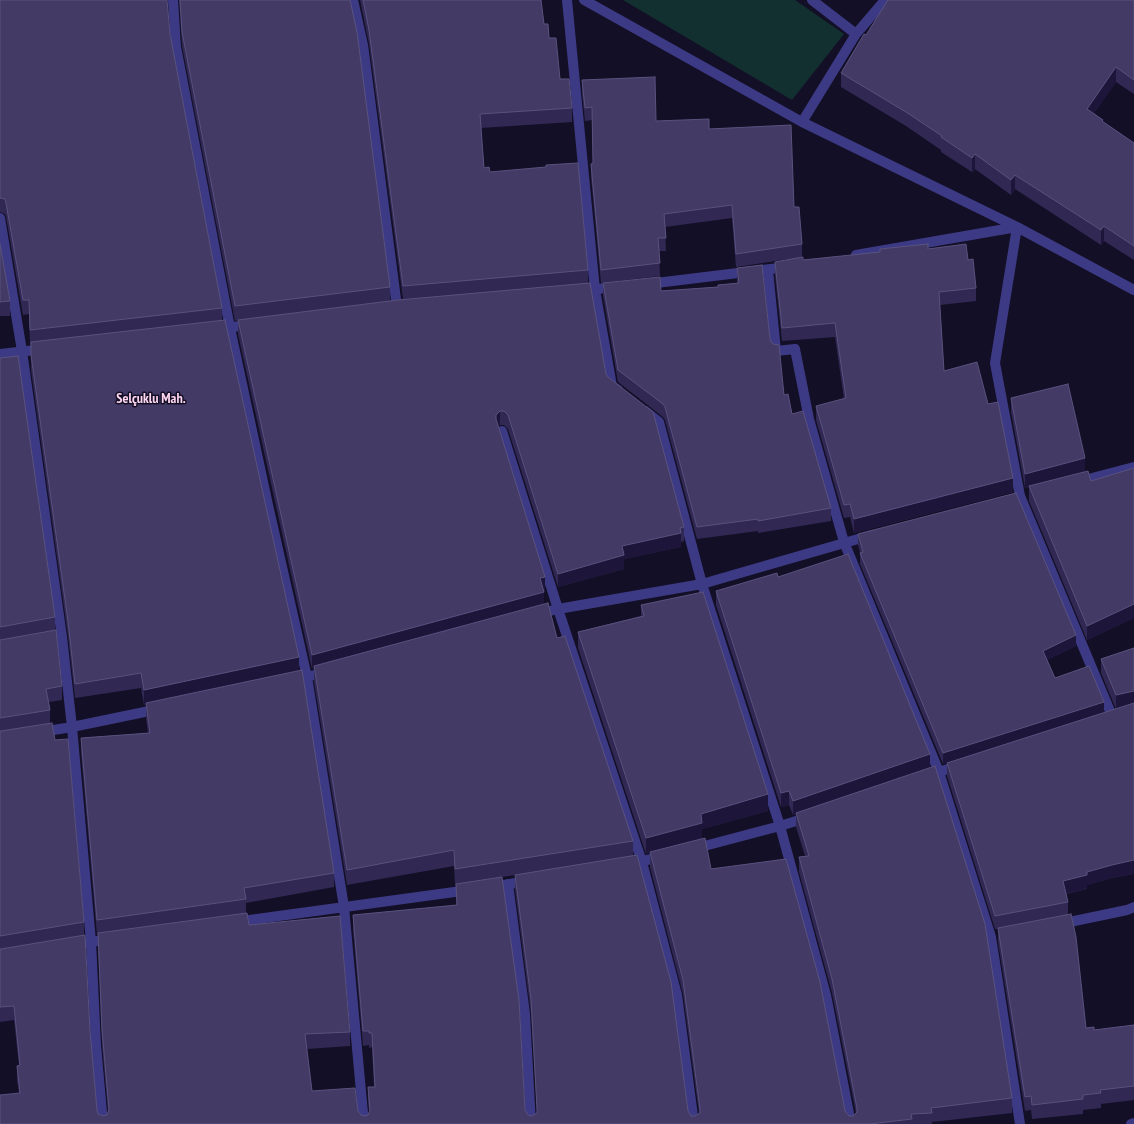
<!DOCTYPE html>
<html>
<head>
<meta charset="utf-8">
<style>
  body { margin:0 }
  canvas { display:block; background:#130f26 }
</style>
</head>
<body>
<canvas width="1134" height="1124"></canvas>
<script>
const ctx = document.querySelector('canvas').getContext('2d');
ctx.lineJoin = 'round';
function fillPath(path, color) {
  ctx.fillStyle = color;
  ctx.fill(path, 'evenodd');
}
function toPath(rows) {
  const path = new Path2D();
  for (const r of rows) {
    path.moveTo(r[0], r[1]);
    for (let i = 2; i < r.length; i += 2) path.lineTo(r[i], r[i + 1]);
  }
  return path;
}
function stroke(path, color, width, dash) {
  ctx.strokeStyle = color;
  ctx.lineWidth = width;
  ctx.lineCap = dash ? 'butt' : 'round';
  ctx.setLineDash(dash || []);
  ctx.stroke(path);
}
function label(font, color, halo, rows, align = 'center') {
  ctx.font = font + ' "PT Sans Narrow",sans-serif';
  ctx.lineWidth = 3;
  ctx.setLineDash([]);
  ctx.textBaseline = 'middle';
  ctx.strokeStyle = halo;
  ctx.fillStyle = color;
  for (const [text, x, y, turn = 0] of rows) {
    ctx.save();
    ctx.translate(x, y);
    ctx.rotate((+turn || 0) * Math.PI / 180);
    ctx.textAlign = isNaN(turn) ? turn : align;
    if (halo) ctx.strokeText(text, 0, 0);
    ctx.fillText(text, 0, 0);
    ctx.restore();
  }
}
fillPath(toPath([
  [623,0,795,0,844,34,792,100]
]), '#12302f');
stroke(toPath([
  [173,0,176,47,230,328,268,505,307,677,344,907,364,1124],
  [353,0,363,45,397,307],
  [567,0,595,290,612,386,618,390],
  [584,0,802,122,1017,227,1134,290],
  [812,0,856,34],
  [802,122,856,34,885,0],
  [0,218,22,351,62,637,72,727,91,942,96,1045,103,1124],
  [856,255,1017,227,995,363,1020,496,1112,716],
  [768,270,776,351,795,349,809,419,844,542,939,772,991,937,1020,1124],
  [648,284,787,267],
  [579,291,616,287],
  [215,329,250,325],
  [0,354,44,349],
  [645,411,659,422,702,584,780,826,826,995,851,1124],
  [502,431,558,609,642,862,677,995,694,1124],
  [1077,482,1134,467],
  [537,614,558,609,702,584,872,535],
  [290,681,327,672],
  [41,732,72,727,159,709],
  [924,777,960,765],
  [693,849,780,826,809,817],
  [627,864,662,857],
  [508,884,525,1014,531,1124],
  [491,887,528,881],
  [235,922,469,890],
  [1060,924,1127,910,1134,907],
  [73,945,110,939],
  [1131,1124,1134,1123]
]), '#3d3a85', 10);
fillPath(toPath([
  [0,0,170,34,222,308,222,321,299,671,334,873,334,887,246,903,246,913,249,925,350,1032,350,1046,307,1049,312,1091,358,1111,361,1115,365,1116,368,1115,369,1112,368,1102,368,1087,374,1087,372,1047,369,1048,369,1045,363,1046,353,929,353,915,456,905,456,885,455,885,454,866,347,885,314,682,314,668,312,669,238,334,238,320,235,321,182,46,179,0,350,0,390,287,390,301,403,299,369,44,360,0,541,0,544,24,549,38,560,79,572,108,572,122,481,128,484,168,490,172,588,270,588,283,606,374,684,527,684,541,681,542,681,547,624,559,624,569,558,587,508,429,504,425,500,425,498,427,545,590,544,591,544,604,633,841,633,856,688,1111,691,1116,695,1116,699,1113,683,994,650,867,650,853,646,854,578,648,578,632,641,616,641,605,768,811,702,829,702,839,711,869,845,1111,849,1116,853,1116,856,1113,832,993,799,872,799,857,805,856,796,827,796,814,793,815,789,805,781,807,716,605,716,591,778,577,930,768,1012,1098,1012,1113,932,1122,932,1124,0,1124,19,1093,17,1080,17,1066,19,1065,14,1020,0,1022,0,358,55,617,55,631,62,686,62,700,49,702,50,710,50,723,84,922,84,935,90,1031,97,1110,98,1114,103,1116,107,1115,108,1112,102,1045,98,948,98,934,97,935,81,752,81,738,148,733,146,718,146,705,144,705,141,688,75,698,68,636,31,370,31,344,30,344,29,314,23,315,6,217,5,214,0,212],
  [515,875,515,889,531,1014,537,1112,537,1113,532,1116,528,1115,525,1110,502,877],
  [1134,0,1134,94,1116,82,1094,113,1103,122,1134,143,1134,260,1104,241,1101,245,1015,189,1011,195,975,169,972,172,941,152,941,150,906,126,841,87,841,73,866,35],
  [582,80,656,121,709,129,794,207,802,244,802,257,803,260,928,249,968,260,976,288,976,301,940,305,944,371,988,404,1013,492,854,533,850,517,844,518,816,420,816,406,844,399,835,337,782,341,775,275,775,262,789,259,736,267,732,218,665,227,666,251,659,251,660,276,601,283,591,177,591,164,593,163,592,120,585,121,582,93],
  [0,244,10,301,10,316,0,316],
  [737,268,770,339,784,395,831,508,831,521,758,533,758,531,697,539,665,420,663,417,618,382,603,296,603,283,661,291,718,288,737,283],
  [1011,398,1085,472,1091,481,1134,468,1134,618,1087,640,1029,501,1029,487,1025,488,1011,412],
  [858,534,1076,646,1047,660,1055,678,943,764,860,564,860,553,858,545],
  [1134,648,1134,874,1112,878,1087,885,1087,889,1066,894,1068,902,1068,914,1086,1028,1094,1030,1134,1025,1134,1100,1101,1104,1101,1108,1083,1110,1083,1114,1032,1119,1031,1110,1025,1111,998,942,998,929,995,929,947,776,947,763,1116,709,1101,673,1101,659]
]), '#312854');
fillPath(toPath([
  [1116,67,1116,82,1087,123,1087,109],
  [975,154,975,169,972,172,972,158],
  [1015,175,1015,189,1011,195,1011,180],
  [1104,226,1104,241,1101,245,1101,230],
  [500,411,500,425,496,429,496,415],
  [1085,458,1085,473,1025,488,1025,474],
  [1013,478,1013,492,854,533,854,519],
  [681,533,681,547,624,559,624,569,558,587,558,574,622,546],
  [545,577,545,590,540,592,540,578],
  [544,592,544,606,314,666,314,668,312,669,312,655],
  [1134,604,1134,618,1087,640,1087,626],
  [1076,635,1076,646,1043,662,1043,651],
  [299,657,299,672,144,705,144,690],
  [1134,691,1134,704,1116,709,1116,695],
  [1104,702,1104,713,943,764,943,753],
  [930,754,930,768,793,815,793,801],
  [789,791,789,805,781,807,781,793],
  [768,794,768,811,702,829,702,840,646,854,646,838,701,814],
  [1134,860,1134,874,1112,878,1087,885,1087,889,1063,894,1063,881,1087,872,1112,865]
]), '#1d163a');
const building = toPath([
  [0,0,167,0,170,34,222,308,30,330,29,300,23,300,6,203,5,199,0,198,0,0],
  [180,0,350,0,357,32,390,287,235,306,182,32,180,0],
  [363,0,541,0,544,24,548,24,549,38,556,38,560,79,569,79,572,108,480,114,484,168,489,167,490,172,546,167,546,165,578,163,588,270,403,286,369,30,363,0],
  [888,0,1134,0,1134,80,1116,67,1087,109,1103,120,1102,121,1134,143,1134,246,1104,226,1101,230,1015,175,1011,180,975,154,972,158,941,137,942,136,906,112,841,73,864,34,866,35,888,0],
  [655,77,656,121,709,119,709,129,791,125,794,207,799,207,802,244,736,254,732,205,664,214,666,238,658,238,660,263,601,270,591,164,593,163,592,107,585,108,582,80,655,77],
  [0,244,10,301,0,302,0,244],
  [928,244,928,249,966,244,968,260,973,259,976,288,939,292,944,371,977,362,988,404,998,402,1013,478,854,519,850,504,844,505,816,406,846,398,835,323,782,328,775,262,803,257,803,260,880,252,880,249,928,244],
  [762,265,770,339,773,344,779,345,784,395,788,394,792,414,803,411,831,508,758,521,758,519,697,527,665,407,663,404,618,370,603,283,660,277,661,291,718,287,718,285,739,283,737,268,762,265],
  [590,283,606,374,608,377,653,412,684,527,680,528,681,533,622,546,624,555,558,574,508,415,504,411,500,411,496,415,496,419,545,577,540,578,544,592,312,655,238,320,398,300,590,283],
  [225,320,299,657,144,690,141,673,75,684,68,621,31,355,31,342,225,320],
  [18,356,55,617,0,627,0,358,18,356],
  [1068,384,1085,458,1025,474,1011,398,1068,384],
  [1134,468,1134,604,1087,626,1029,486,1088,471,1091,481,1134,468],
  [1016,493,1076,635,1043,651,1055,678,1089,666,1104,702,943,753,860,553,863,552,858,534,1016,493],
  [848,554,930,754,793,801,789,791,781,793,716,591,777,573,778,577,848,554],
  [703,592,768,794,701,814,702,823,646,838,578,632,644,616,641,605,703,592],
  [548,603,557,638,565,636,633,841,455,869,454,850,347,870,314,666,548,603],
  [56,630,62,686,46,689,50,710,0,718,0,640,56,630],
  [1134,648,1134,691,1116,695,1101,659,1134,648],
  [302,670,334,873,244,888,246,899,97,920,81,738,150,733,146,703,302,670],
  [1134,703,1134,860,1112,865,1087,872,1087,875,1063,881,1068,902,995,916,947,763,1134,703],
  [52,723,55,740,68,739,84,922,0,936,0,731,1,731,52,723],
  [935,766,985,924,1012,1098,931,1108,932,1113,911,1114,912,1119,870,1124,0,1124,0,1095,20,1093,17,1066,20,1065,14,1006,0,1007,0,949,1,949,85,935,90,1031,97,1110,98,1114,103,1116,107,1115,109,1109,102,1030,98,933,247,913,249,925,340,916,350,1032,305,1034,312,1091,355,1088,358,1111,361,1115,365,1116,368,1115,370,1110,368,1087,375,1087,372,1033,369,1033,369,1031,363,1031,353,915,457,905,456,884,502,877,519,1000,525,1110,528,1115,532,1116,537,1113,537,1109,531,999,515,875,637,855,671,982,688,1111,691,1116,695,1116,700,1113,700,1109,683,980,650,852,705,838,711,869,786,859,820,982,845,1111,849,1116,853,1116,857,1112,857,1108,832,979,799,857,809,856,796,813,935,766],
  [1071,914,1076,937,1086,1028,1094,1027,1094,1030,1134,1025,1134,1086,1100,1090,1101,1093,1083,1095,1083,1099,1032,1105,1031,1096,1025,1097,998,928,1071,914]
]);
fillPath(building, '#433a66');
stroke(building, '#5a527e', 1);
label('bold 14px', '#ffd6f0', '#130f26', [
  ["Selçuklu Mah.",151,399]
]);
</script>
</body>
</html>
